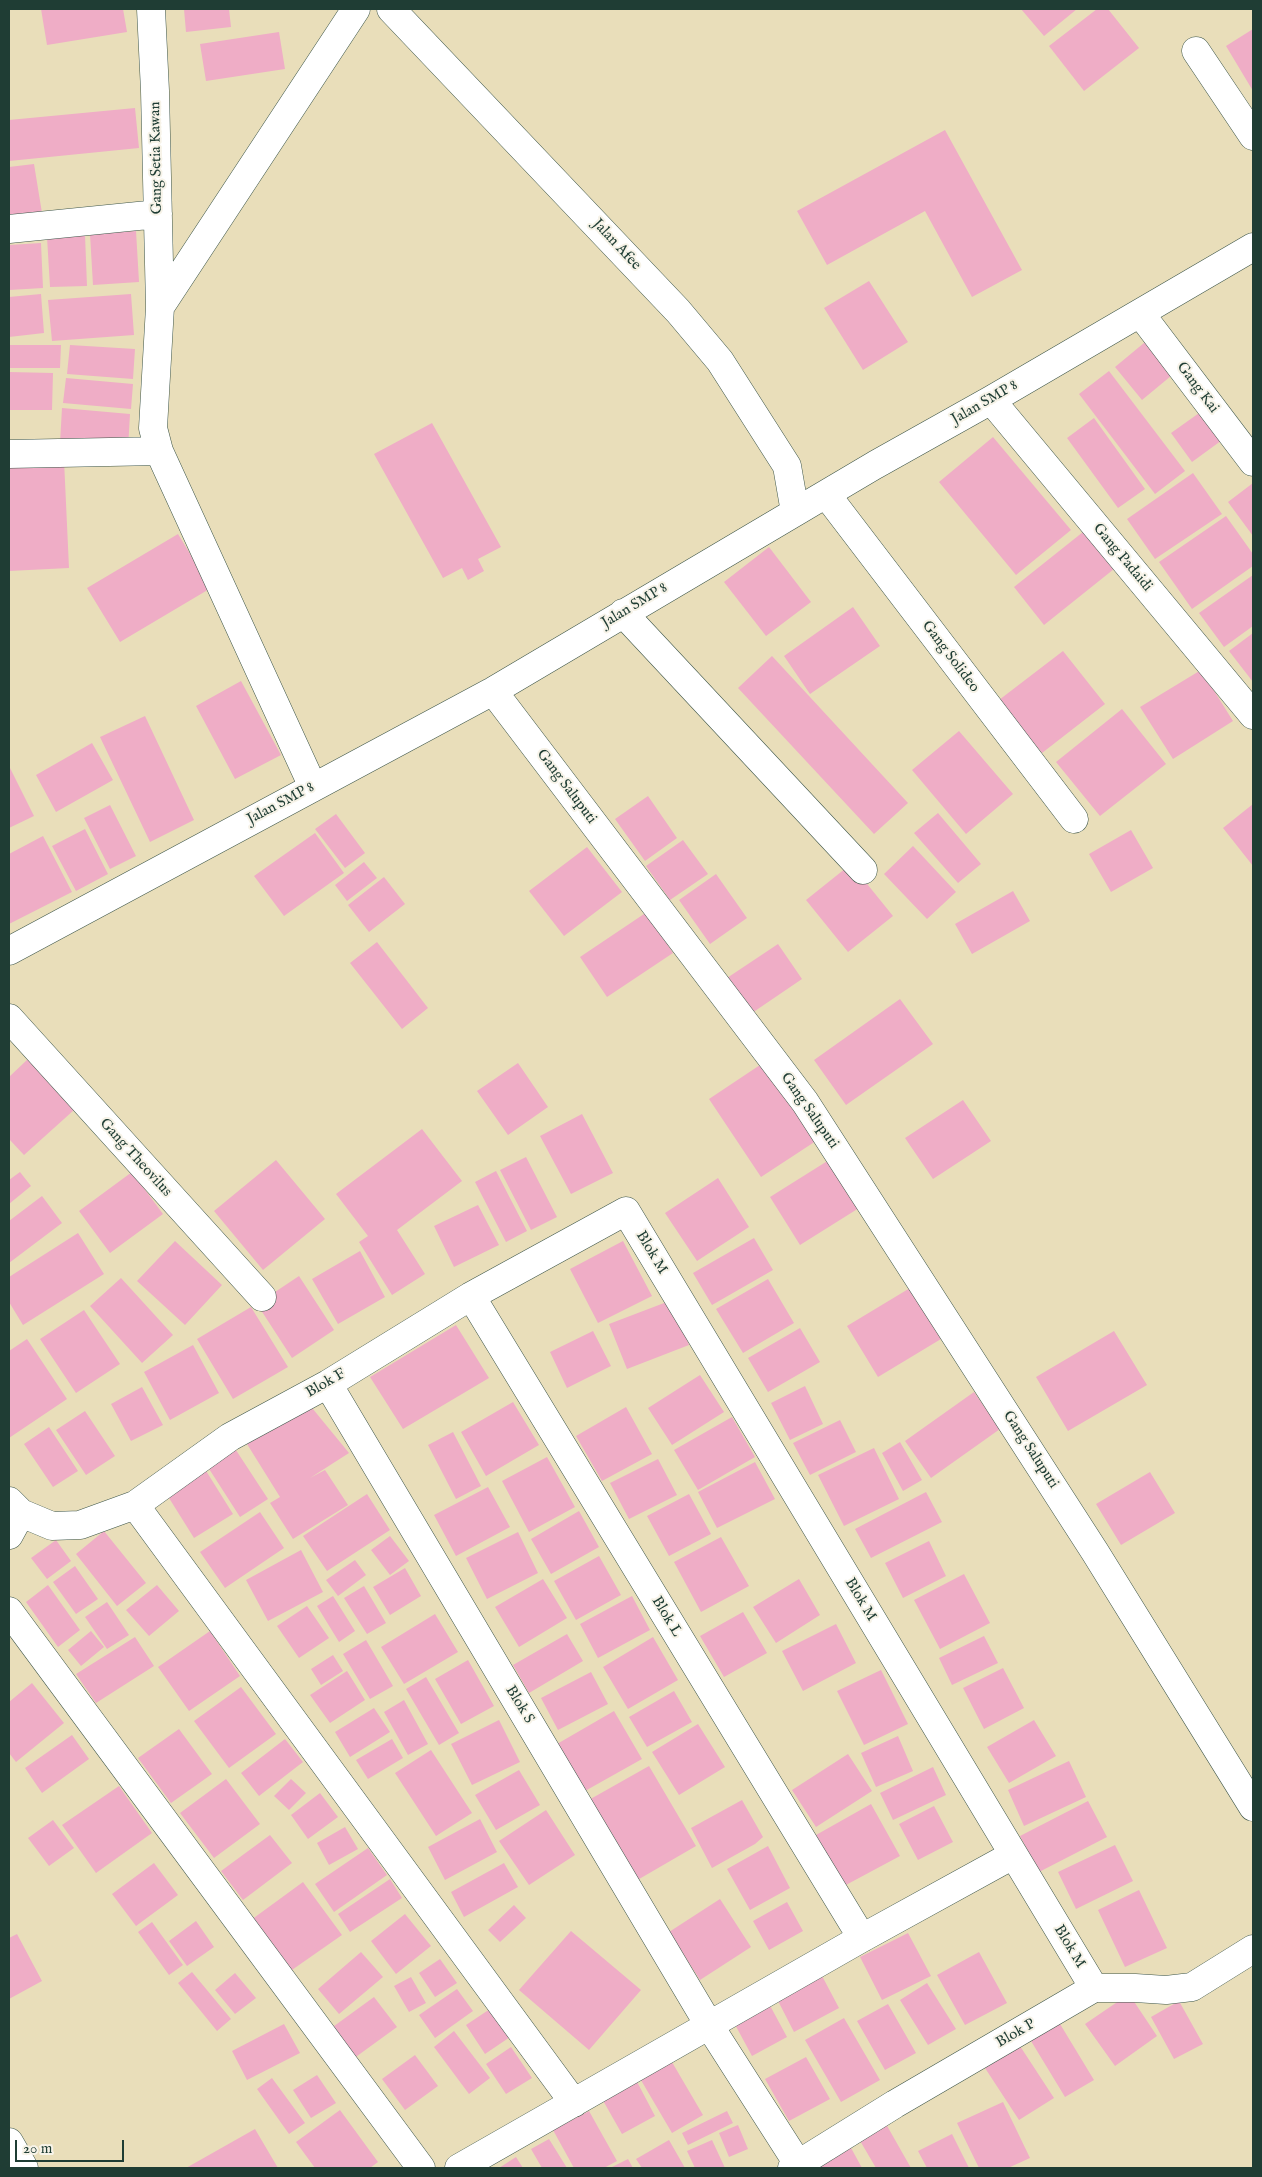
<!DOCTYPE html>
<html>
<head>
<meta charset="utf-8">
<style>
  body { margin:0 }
  #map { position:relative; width:1262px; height:2177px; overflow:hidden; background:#e9deba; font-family:"IM FELL English",serif }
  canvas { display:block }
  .frame { position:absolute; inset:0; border:10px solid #1f3d34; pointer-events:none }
  .scale { position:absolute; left:15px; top:2140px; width:109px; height:22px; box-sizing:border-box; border:2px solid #1f3d34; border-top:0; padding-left:6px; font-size:15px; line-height:18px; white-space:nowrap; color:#1f3d34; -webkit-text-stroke:4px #f7f3e8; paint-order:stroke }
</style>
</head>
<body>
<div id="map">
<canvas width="1262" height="2177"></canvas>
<div class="frame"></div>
<div class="scale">20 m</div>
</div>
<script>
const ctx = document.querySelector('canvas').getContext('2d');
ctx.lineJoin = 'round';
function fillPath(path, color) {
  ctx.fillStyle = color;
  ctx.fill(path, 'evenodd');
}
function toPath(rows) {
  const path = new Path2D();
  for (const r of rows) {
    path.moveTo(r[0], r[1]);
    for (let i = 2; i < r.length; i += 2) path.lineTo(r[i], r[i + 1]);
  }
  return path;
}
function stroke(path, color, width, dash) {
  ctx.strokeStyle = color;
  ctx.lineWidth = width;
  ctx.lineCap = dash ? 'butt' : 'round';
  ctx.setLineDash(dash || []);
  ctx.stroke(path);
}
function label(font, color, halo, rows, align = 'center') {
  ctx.font = font + ' "IM FELL English",serif';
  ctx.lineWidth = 4;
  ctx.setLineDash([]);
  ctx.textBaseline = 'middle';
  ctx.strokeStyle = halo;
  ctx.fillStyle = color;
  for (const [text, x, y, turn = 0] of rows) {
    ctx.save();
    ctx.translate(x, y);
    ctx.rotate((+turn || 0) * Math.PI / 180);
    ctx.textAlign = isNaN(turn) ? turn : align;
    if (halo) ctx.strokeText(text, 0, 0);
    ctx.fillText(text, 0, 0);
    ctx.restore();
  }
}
fillPath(toPath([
  [41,9,123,9,127,32,47,45],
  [184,9,229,9,231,27,186,32],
  [1021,9,1077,9,1044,36],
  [1097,9,1108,9,1139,48,1084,91,1049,46],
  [1253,29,1253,91,1226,46],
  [279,32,285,69,206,81,200,44],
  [135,108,139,148,9,161,9,120],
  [945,130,1022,270,972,297,925,211,827,265,797,211],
  [34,164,42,213,9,218,9,167],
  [136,231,139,282,93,285,90,234],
  [85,235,87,286,50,287,47,237],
  [41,243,43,288,9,290,9,245],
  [869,281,908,342,863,370,824,308],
  [41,294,44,333,9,337,9,297],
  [131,294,134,335,52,341,48,300],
  [1150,338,1177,371,1142,400,1115,367],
  [9,345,61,345,60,368,9,368],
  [70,345,135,349,133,379,67,374],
  [1109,371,1185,471,1155,494,1079,394],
  [9,372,53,373,52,410,9,410],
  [66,378,133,384,131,409,63,403],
  [1209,406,1229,435,1192,462,1171,433],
  [62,408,130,414,128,448,60,443],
  [1094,418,1145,489,1118,508,1067,438],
  [432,423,501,547,478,559,484,571,468,580,462,568,443,578,374,454],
  [993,437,1071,530,1016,575,939,482],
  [64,460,69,568,9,571,9,462],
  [1193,473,1222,514,1155,559,1127,519],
  [1253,483,1253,536,1228,502],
  [1226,516,1253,554,1253,566,1192,609,1159,562],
  [1083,532,1114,569,1044,625,1014,587],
  [178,534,211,588,120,642,87,588],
  [769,547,811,602,766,636,724,582],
  [1253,575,1253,626,1224,647,1199,613],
  [853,607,880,646,810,694,784,656],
  [1253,633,1253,682,1229,651],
  [1063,651,1105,704,1042,753,999,700],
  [772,656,908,803,874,834,738,688],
  [1201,670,1233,721,1173,759,1140,707],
  [241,681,281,755,235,779,196,706],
  [1122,709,1166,764,1100,816,1056,762],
  [145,716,194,820,150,842,100,737],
  [959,731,1013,794,966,834,912,770],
  [92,743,113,780,56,812,36,775],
  [9,766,34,816,9,828],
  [648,796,677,838,645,861,615,819],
  [1253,804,1253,866,1223,828],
  [110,805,136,856,110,869,84,818],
  [938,813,981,864,958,883,914,833],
  [336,814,365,853,345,868,315,829],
  [85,829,108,874,76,891,52,846],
  [1131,830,1153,868,1111,892,1089,854],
  [315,833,344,873,284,916,254,876],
  [43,836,72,892,9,924,9,854],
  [683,840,708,874,670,900,646,866],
  [913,846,956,892,927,919,884,874],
  [587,847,622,892,564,936,529,891],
  [364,862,377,878,347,901,335,885],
  [851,864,893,916,848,952,806,900],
  [716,874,747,918,710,944,679,900],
  [384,877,405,904,369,932,348,905],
  [1013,891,1030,921,972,954,955,924],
  [647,912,673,953,607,997,580,957],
  [377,942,428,1008,402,1029,350,963],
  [778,944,802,979,752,1013,727,978],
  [900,999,933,1044,846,1105,814,1060],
  [28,1059,74,1110,24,1155,9,1139,9,1077],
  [766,1061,819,1139,761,1177,709,1099],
  [518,1063,548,1107,508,1135,477,1091],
  [963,1100,991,1141,933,1179,905,1138],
  [582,1114,613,1173,571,1194,540,1136],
  [422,1129,462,1181,397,1230,425,1274,392,1295,359,1242,368,1236,336,1194],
  [526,1157,557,1217,531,1230,500,1170],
  [276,1160,325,1219,263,1270,214,1211],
  [829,1160,859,1208,800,1245,770,1197],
  [496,1171,527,1231,506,1242,475,1182],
  [20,1172,31,1186,9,1204,9,1180],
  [132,1172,163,1214,110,1253,79,1211],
  [718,1178,749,1227,697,1261,665,1213],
  [42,1196,62,1223,9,1263,9,1221],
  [478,1205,499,1245,454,1267,434,1226],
  [78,1233,104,1274,23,1325,9,1302,9,1277],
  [754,1238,773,1270,712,1305,693,1273],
  [175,1241,222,1285,185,1325,137,1281],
  [623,1241,652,1296,598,1323,570,1269],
  [360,1251,385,1297,338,1324,312,1279],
  [299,1276,334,1330,292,1358,257,1304],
  [121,1278,173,1335,142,1363,90,1306],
  [768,1279,794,1323,743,1353,716,1309],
  [910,1288,941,1339,878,1377,847,1326],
  [672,1300,689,1345,627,1369,609,1324],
  [251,1307,288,1367,233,1399,197,1339],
  [84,1310,120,1364,76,1393,40,1339],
  [456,1325,489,1378,403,1429,370,1377],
  [800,1328,820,1362,768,1392,748,1358],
  [593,1331,611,1366,567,1388,550,1352],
  [1114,1331,1147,1385,1068,1431,1036,1377],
  [27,1339,67,1399,9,1438,9,1351],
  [193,1345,219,1393,170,1420,144,1372],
  [700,1375,724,1412,672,1445,648,1408],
  [805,1386,823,1424,790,1440,771,1403],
  [142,1387,163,1425,131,1441,111,1404],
  [974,1392,1000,1429,931,1478,905,1441],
  [513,1402,539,1445,486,1476,461,1432],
  [308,1403,349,1453,310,1478,325,1470,348,1505,293,1539,270,1503,280,1497,242,1436],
  [626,1407,652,1454,602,1481,576,1436],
  [85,1411,115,1456,86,1475,56,1430],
  [732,1417,755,1457,698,1490,674,1450],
  [840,1420,856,1452,810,1475,793,1443],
  [49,1427,78,1471,53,1487,24,1444],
  [453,1432,481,1486,456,1499,428,1445],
  [900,1442,922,1480,903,1491,882,1453],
  [232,1444,268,1499,240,1517,204,1461],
  [874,1448,899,1499,844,1526,818,1475],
  [547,1457,575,1507,529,1532,502,1481],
  [658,1459,677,1495,629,1519,610,1483],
  [755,1462,775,1499,717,1528,698,1492],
  [203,1466,233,1514,194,1538,164,1490],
  [1150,1472,1175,1513,1121,1545,1096,1504],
  [488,1487,510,1527,456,1556,434,1515],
  [926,1492,942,1522,871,1558,855,1529],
  [367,1494,390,1530,327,1571,303,1536],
  [689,1494,711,1534,669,1556,647,1516],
  [579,1511,599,1547,551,1574,531,1539],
  [260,1512,284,1548,225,1588,200,1552],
  [104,1531,146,1583,117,1606,76,1554],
  [518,1532,538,1573,487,1599,466,1558],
  [390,1536,409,1561,390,1575,371,1550],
  [721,1537,749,1586,701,1612,674,1562],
  [56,1540,71,1561,47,1579,31,1558],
  [929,1541,946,1576,903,1598,885,1563],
  [301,1550,323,1592,268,1621,246,1580],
  [599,1556,621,1595,576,1620,554,1581],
  [355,1560,366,1575,338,1596,326,1580],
  [75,1566,98,1599,76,1614,53,1582],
  [405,1568,421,1596,390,1615,373,1587],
  [964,1574,990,1623,940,1649,914,1600],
  [543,1579,567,1618,519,1647,495,1607],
  [799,1579,820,1615,776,1643,753,1607],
  [48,1585,80,1630,58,1647,26,1602],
  [157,1585,179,1611,149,1636,126,1610],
  [364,1586,386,1623,367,1634,344,1598],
  [333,1596,355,1631,339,1642,317,1606],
  [632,1596,650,1630,598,1658,580,1624],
  [107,1602,129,1635,107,1649,85,1617],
  [307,1606,329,1638,299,1658,277,1626],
  [743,1612,767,1653,724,1677,700,1636],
  [435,1614,458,1652,404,1684,381,1647],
  [836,1624,856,1663,803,1691,782,1651],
  [91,1631,104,1647,81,1666,68,1650],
  [210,1631,240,1676,189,1711,158,1667],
  [567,1634,583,1661,529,1693,513,1665],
  [984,1636,998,1663,952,1685,939,1658],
  [135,1637,154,1666,96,1703,76,1674],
  [653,1637,678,1680,628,1709,603,1667],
  [366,1640,393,1686,370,1699,343,1654],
  [333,1655,343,1671,321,1685,311,1669],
  [468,1660,494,1706,461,1724,435,1679],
  [1003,1668,1024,1708,984,1729,963,1688],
  [881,1670,908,1724,864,1745,837,1691],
  [347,1671,365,1700,330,1723,310,1695],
  [591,1672,608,1704,558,1730,541,1698],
  [426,1677,459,1733,439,1745,406,1689],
  [32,1683,64,1723,16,1762,9,1753,9,1702],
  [241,1687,276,1734,229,1768,194,1721],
  [674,1691,692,1722,647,1747,629,1717],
  [404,1700,428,1744,408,1755,384,1712],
  [374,1708,390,1732,350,1757,335,1732],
  [614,1711,642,1759,585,1791,557,1744],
  [499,1720,520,1762,472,1785,451,1744],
  [1034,1720,1056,1756,1009,1783,987,1747],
  [698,1724,725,1767,679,1795,652,1752],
  [179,1729,212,1774,171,1803,138,1758],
  [72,1735,89,1759,42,1793,25,1768],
  [898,1736,913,1771,876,1787,861,1753],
  [285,1739,303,1762,259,1796,241,1773],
  [392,1739,403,1758,368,1779,356,1760],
  [431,1750,472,1813,436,1836,395,1773],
  [848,1754,872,1791,816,1827,792,1790],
  [1069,1761,1086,1797,1024,1826,1008,1790],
  [649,1766,696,1846,634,1882,587,1801],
  [933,1767,946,1795,893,1820,880,1793],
  [519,1770,540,1805,496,1830,475,1795],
  [226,1779,260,1824,214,1858,180,1813],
  [291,1779,306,1793,289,1810,274,1796],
  [119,1786,152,1833,96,1873,62,1825],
  [320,1793,338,1817,308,1839,291,1815],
  [742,1800,763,1837,755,1844,712,1868,691,1828],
  [1088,1801,1107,1837,1039,1872,1020,1836],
  [871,1804,900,1856,844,1886,816,1835],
  [934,1806,953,1842,918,1860,899,1824],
  [546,1810,575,1855,529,1885,499,1841],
  [480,1819,497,1852,445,1880,428,1847],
  [53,1820,74,1848,49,1866,28,1838],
  [345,1827,358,1849,329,1865,317,1843],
  [270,1835,292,1863,243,1900,221,1871],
  [1115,1845,1133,1881,1076,1909,1058,1872],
  [768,1846,790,1888,750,1910,727,1869],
  [368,1848,387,1875,334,1912,315,1884],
  [154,1863,178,1895,136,1926,112,1894],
  [504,1863,518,1887,464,1917,451,1892],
  [390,1879,402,1898,350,1932,338,1914],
  [303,1882,342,1935,289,1972,251,1920],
  [1139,1890,1167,1948,1125,1967,1098,1910],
  [720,1899,751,1947,700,1980,669,1932],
  [787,1902,803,1931,769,1950,753,1921],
  [514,1905,526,1918,500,1942,488,1930],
  [405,1914,431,1946,396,1974,371,1941],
  [196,1921,214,1947,187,1966,169,1941],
  [152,1922,183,1965,169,1975,138,1932],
  [571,1931,641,1990,589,2050,519,1990],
  [908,1933,931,1976,882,2000,860,1957],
  [17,1934,42,1981,9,1999,9,1938],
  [361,1952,383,1977,339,2014,318,1989],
  [979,1952,1007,2003,965,2025,937,1975],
  [440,1959,457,1983,435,1997,419,1973],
  [192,1972,231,2019,217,2031,178,1983],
  [235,1973,256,1998,235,2014,215,1990],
  [821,1974,839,2008,794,2032,776,1997],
  [411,1977,426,2003,409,2012,394,1986],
  [927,1983,956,2029,928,2045,900,2000],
  [457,1989,473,2011,435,2038,419,2015],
  [1129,1994,1157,2036,1115,2066,1085,2024],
  [374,1997,397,2027,353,2059,330,2029],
  [767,2000,787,2037,752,2056,732,2019],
  [1179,2001,1203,2044,1174,2059,1151,2017],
  [888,2004,916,2053,885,2070,857,2021],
  [493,2007,513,2035,485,2054,466,2025],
  [844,2018,880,2080,841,2102,805,2040],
  [1057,2019,1094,2080,1065,2097,1028,2036],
  [284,2024,300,2053,247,2080,232,2051],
  [454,2031,490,2078,469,2094,434,2047],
  [1020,2046,1054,2098,1019,2120,985,2068],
  [511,2047,532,2078,506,2094,486,2064],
  [415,2055,438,2086,405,2110,382,2079],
  [669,2057,703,2115,672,2133,638,2075],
  [806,2057,830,2099,789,2121,765,2079],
  [317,2075,336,2103,311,2118,293,2090],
  [272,2078,305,2123,289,2134,257,2089],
  [635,2078,655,2116,622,2134,601,2097],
  [1003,2102,1030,2158,1008,2168,979,2168,957,2123],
  [340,2110,378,2162,370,2168,315,2168,296,2142],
  [589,2111,617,2161,604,2168,574,2168,553,2130],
  [727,2111,733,2123,688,2145,682,2133],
  [886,2124,911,2168,876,2168,859,2139],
  [738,2125,748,2149,729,2157,719,2133],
  [255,2129,278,2168,186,2168],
  [952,2134,969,2168,927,2168,918,2151],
  [549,2139,567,2168,542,2168,531,2149],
  [669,2140,685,2168,642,2168,636,2159],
  [712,2140,725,2168,695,2168,687,2151],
  [850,2146,862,2168,816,2168],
  [516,2157,523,2168,499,2168],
  [628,2159,633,2168,610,2168]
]), '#efadc6');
const street = toPath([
  [151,9,155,91,160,307],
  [391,9,678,311,720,361,787,466,795,512],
  [1196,51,1253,136],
  [9,229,158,214],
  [1140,313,1253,462],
  [991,400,1253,715],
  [9,454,159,451],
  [826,494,1074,819],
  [623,613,863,870],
  [493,691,805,1102,1095,1552,1253,1807],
  [313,787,159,451,153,428,160,307,356,9],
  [9,951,493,691,875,465,991,400,1253,247],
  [9,1018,262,1297],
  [471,1296,862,1938],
  [328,1384,709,2025,798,2164],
  [9,1501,21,1513,9,1535],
  [135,1505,574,2103],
  [21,1513,52,1526,80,1525,135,1505,230,1437,328,1384,471,1296,626,1211,1094,1988],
  [9,1611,421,2168],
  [9,2142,24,2168],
  [459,2168,862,1938,1013,1855],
  [792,2168,895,2104,1094,1988,1135,1988,1166,1990,1192,1987,1253,1949]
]);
stroke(street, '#3d5548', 29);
stroke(street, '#fff', 28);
label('15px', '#1f3d34', '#f7f3e8', [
  ["Gang Setia Kawan",157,158,-91],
  ["Jalan Afee",616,245,47],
  ["Gang Kai",1197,388,53],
  ["Jalan SMP 8",985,403,-30],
  ["Gang Padaidi",1122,558,50],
  ["Jalan SMP 8",635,606,-31],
  ["Gang Solideo",950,657,53],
  ["Gang Saluputi",566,787,53],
  ["Jalan SMP 8",281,804,-28],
  ["Gang Saluputi",809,1111,55],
  ["Gang Theovilus",135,1158,48],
  ["Blok M",651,1253,59],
  ["Blok F",326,1384,-30],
  ["Gang Saluputi",1030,1450,57],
  ["Blok M",860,1600,59],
  ["Blok L",666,1617,59],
  ["Blok S",519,1705,59],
  ["Blok M",1069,1947,59],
  ["Blok P",1016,2034,-30]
]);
</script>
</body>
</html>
